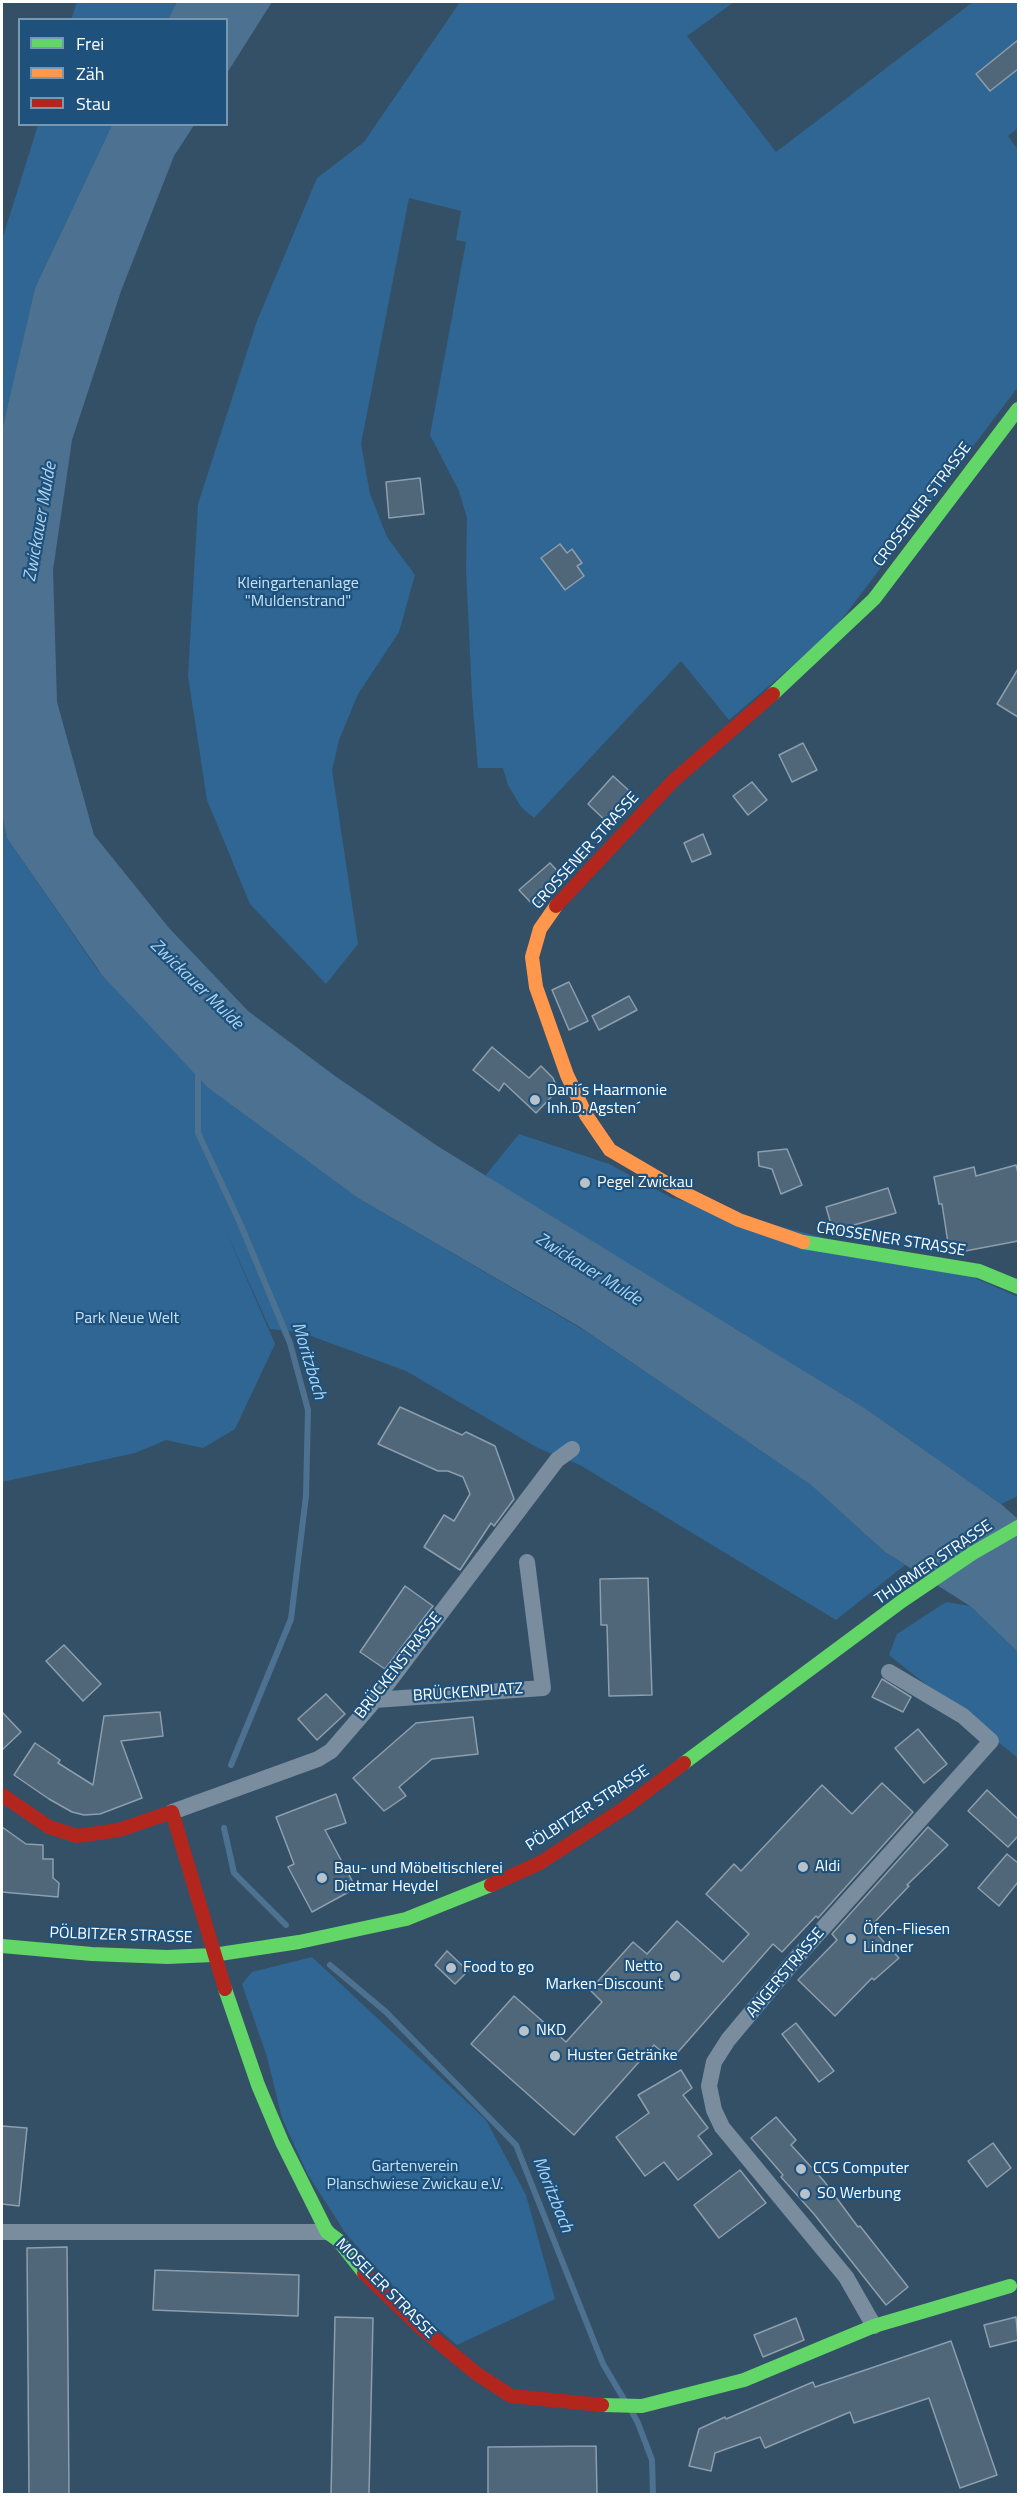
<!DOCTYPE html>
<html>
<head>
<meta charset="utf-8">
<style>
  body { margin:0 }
  #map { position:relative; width:1020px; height:2496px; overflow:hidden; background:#345067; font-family:"Titillium Web",sans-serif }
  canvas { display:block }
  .frame { position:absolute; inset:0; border:3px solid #fff; pointer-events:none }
  .legend { position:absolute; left:18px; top:18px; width:210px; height:108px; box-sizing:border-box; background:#1e527d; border:2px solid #7897b1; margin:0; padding:8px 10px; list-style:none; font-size:18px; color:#fff }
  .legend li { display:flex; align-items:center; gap:12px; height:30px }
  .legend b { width:30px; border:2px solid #7897b1 }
</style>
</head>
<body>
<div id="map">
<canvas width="1020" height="2496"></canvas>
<div class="frame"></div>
<ul class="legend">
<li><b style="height:8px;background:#63d668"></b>Frei</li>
<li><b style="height:8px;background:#ff974d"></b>Zäh</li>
<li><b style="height:8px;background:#b3261e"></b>Stau</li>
</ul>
</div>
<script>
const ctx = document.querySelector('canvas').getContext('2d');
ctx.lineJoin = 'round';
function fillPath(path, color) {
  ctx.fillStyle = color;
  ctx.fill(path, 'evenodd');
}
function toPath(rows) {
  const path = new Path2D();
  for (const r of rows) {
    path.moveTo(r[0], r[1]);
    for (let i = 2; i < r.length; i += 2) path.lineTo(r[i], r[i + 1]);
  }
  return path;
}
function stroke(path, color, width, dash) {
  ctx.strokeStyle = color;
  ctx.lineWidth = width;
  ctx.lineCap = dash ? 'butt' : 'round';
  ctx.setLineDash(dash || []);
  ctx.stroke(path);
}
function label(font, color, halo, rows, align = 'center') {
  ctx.font = font + ' "Titillium Web",sans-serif';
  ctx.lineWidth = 4.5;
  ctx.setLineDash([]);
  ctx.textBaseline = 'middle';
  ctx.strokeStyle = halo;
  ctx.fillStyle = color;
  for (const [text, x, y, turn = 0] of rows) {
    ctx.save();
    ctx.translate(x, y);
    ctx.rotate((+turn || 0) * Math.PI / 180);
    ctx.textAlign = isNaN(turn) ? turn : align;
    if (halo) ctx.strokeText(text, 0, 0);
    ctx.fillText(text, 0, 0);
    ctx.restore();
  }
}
fillPath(toPath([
  [77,2,177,2,168,19,71,20],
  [460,2,734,2,687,36,776,152,973,2,1018,2,1018,128,1008,136,1018,150,1018,387,832,632,729,720,681,661,534,818,521,807,508,785,503,768,478,768,472,696,466,569,467,518,459,491,430,435,466,242,456,240,461,211,409,198,361,444,370,494,387,537,415,575,399,632,358,694,339,740,332,770,358,944,326,984,250,904,207,800,188,676,198,504,257,321,317,178,364,142],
  [38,125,112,125,35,288,2,430,2,240],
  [2,814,7,838,97,969,207,1087,358,1198,587,1332,811,1485,885,1552,905,1565,836,1620,580,1465,538,1448,406,1371,303,1333,270,1329,225,1229,275,1344,235,1429,203,1448,166,1440,135,1453,2,1482],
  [519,1134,609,1164,672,1198,973,1277,1018,1297,1018,1496,1001,1504,866,1409,485,1176],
  [946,1602,970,1606,1018,1652,1018,1758,889,1655,897,1634],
  [312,1957,486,2120,526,2195,555,2299,457,2345,411,2306,346,2234,307,2173,282,2118,267,2057,242,1984,252,1972]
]), '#2f6693');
fillPath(toPath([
  [177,2,272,2,227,73,226,20,168,19],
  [112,125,194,125,174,156,121,291,72,440,53,570,57,702,94,835,169,928,248,1011,335,1076,439,1147,866,1409,1001,1504,1018,1519,1018,1652,970,1606,885,1552,811,1485,580,1327,358,1198,207,1087,102,975,7,838,2,814,2,430,35,288]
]), '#4d7291');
stroke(toPath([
  [198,1071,198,1133,240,1223,290,1343,308,1410,306,1496,291,1619,231,1765],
  [224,1828,234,1873,286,1925],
  [330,1965,386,2012,516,2145,603,2364,625,2401],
  [632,2412,638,2423,652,2460,653,2494]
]), '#4d7291', 6);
const building = toPath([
  [1018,40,1018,69,990,91,976,74,1018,40],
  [420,478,424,514,389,518,386,482,420,478],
  [560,544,567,553,572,549,582,563,577,566,584,576,565,590,541,558,560,544],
  [1018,669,1018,717,997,704,1018,669],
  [803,743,817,770,792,782,779,755,803,743],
  [613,776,636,797,610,825,588,804,613,776],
  [752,782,767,800,748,815,733,796,752,782],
  [703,834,711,854,692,862,684,843,703,834],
  [550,863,563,877,535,907,519,890,550,863],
  [569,982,588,1021,569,1030,552,990,569,982],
  [629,996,637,1010,599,1030,592,1016,629,996],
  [492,1047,529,1078,541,1066,553,1078,558,1090,536,1113,504,1083,499,1091,473,1070,492,1047],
  [787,1149,802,1185,781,1194,772,1169,759,1166,758,1152,787,1149],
  [1016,1165,1018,1173,1018,1241,960,1252,948,1243,942,1204,939,1204,934,1177,974,1167,976,1176,1016,1165],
  [888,1188,896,1213,833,1231,826,1207,888,1188],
  [400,1407,462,1435,466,1432,495,1446,514,1499,494,1526,491,1523,460,1570,424,1547,444,1515,454,1521,470,1494,463,1477,448,1471,438,1471,378,1444,400,1407],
  [648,1578,652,1695,609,1696,607,1625,601,1625,600,1579,648,1578],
  [405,1586,433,1606,385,1669,360,1652,405,1586],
  [64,1645,101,1684,83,1701,46,1661,64,1645],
  [882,1679,911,1697,903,1712,872,1697,882,1679],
  [326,1694,345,1714,317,1740,298,1719,326,1694],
  [2,1712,21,1732,2,1750,2,1712],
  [160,1712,163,1736,121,1741,142,1798,100,1814,84,1815,72,1812,49,1799,14,1775,35,1743,60,1760,58,1763,93,1785,104,1716,160,1712],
  [473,1717,478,1754,432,1759,399,1787,406,1796,384,1811,353,1778,416,1723,473,1717],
  [918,1729,947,1764,924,1783,895,1748,918,1729],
  [882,1783,913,1812,818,1918,816,1916,782,1952,773,1944,671,2060,654,2045,574,2135,471,2044,514,1996,566,2042,602,2002,590,1990,633,1942,647,1954,677,1921,723,1962,749,1934,706,1894,734,1864,741,1871,822,1785,852,1814,882,1783],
  [987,1790,1018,1819,1018,1836,1008,1847,968,1811,987,1790],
  [336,1794,346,1823,325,1830,356,1888,312,1912,288,1867,294,1864,276,1817,336,1794],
  [2,1827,26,1844,43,1845,43,1859,53,1859,53,1878,59,1883,58,1897,2,1892,2,1827],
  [928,1827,948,1845,907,1885,909,1886,870,1927,899,1958,874,1980,872,1978,835,2016,798,1980,837,1940,832,1934,928,1827],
  [1007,1854,1018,1863,1018,1882,999,1906,978,1888,1007,1854],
  [447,1951,468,1971,455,1984,435,1965,447,1951],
  [796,2023,834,2071,819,2082,782,2034,796,2023],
  [681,2070,692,2088,683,2095,708,2128,698,2136,712,2154,678,2180,664,2162,645,2176,616,2137,649,2113,638,2095,681,2070],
  [776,2117,796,2140,791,2145,824,2181,858,2227,860,2226,908,2287,886,2305,814,2214,781,2177,783,2175,751,2138,776,2117],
  [2,2126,27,2128,19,2206,2,2204,2,2126],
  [993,2143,1011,2168,987,2187,968,2161,993,2143],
  [740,2170,766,2203,719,2238,694,2205,740,2170],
  [67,2247,69,2494,29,2494,27,2248,67,2247],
  [155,2270,299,2275,298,2316,153,2310,155,2270],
  [335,2317,373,2318,369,2494,331,2494,335,2317],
  [1016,2317,1018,2340,990,2347,984,2325,1016,2317],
  [796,2318,804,2340,763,2357,754,2335,796,2318],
  [951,2341,997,2475,960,2488,929,2398,854,2423,850,2412,765,2448,760,2437,715,2453,711,2471,689,2466,699,2429,725,2417,726,2419,813,2382,815,2387,951,2341],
  [596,2446,597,2494,488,2494,488,2447,596,2446]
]);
fillPath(building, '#506779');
stroke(building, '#8d9ead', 1.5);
stroke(toPath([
  [375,1700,543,1688,527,1562],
  [172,1812,318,1759,331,1751,375,1700,557,1460,572,1449],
  [2,2232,327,2232],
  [874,2326,846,2277,722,2127,714,2110,709,2086,714,2062,728,2040,799,1955,991,1741,963,1716,889,1672]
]), '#798d9e', 16);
stroke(toPath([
  [773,694,874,599,1018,409],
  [803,1242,979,1271,1018,1287],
  [684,1763,902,1601,973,1553,1018,1527],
  [2,1946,92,1954,167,1957,213,1955,299,1942,406,1919,491,1885],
  [225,1989,258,2085,282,2142,327,2232,338,2240,364,2273],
  [602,2405,642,2406,744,2380,874,2326,1010,2286]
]), '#63d668', 14);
stroke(toPath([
  [556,906,540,929,532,957,536,987,567,1075,586,1115,610,1150,680,1191,739,1220,803,1242]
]), '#ff974d', 14);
stroke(toPath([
  [556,906,673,781,773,694],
  [2,1795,49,1827,77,1836,119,1830,172,1812,225,1989],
  [491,1885,540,1863,626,1807,684,1763],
  [364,2273,420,2327,477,2374,511,2396,602,2405]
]), '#b3261e', 14);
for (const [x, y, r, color] of [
  [535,1100,6,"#b8c2ca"],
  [585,1183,6,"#b8c2ca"],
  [803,1867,6,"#b8c2ca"],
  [322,1878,6,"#b8c2ca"],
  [851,1939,6,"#b8c2ca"],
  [451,1968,6,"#b8c2ca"],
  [675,1976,6,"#b8c2ca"],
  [524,2031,6,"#b8c2ca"],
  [555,2056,6,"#b8c2ca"],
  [801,2169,6,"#b8c2ca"],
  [805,2194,6,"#b8c2ca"]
]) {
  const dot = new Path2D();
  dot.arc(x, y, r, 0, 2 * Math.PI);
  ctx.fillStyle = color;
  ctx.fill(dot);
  stroke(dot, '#1e527d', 2);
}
label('16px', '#fff', '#1e527d', [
  ["CROSSENER STRASSE",923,505,-53],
  ["CROSSENER STRASSE",586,851,-48],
  ["CROSSENER STRASSE",891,1240,9],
  ["THURMER STRASSE",934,1563,-34],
  ["BRÜCKENSTRASSE",399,1666,-52],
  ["BRÜCKENPLATZ",468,1693,-4],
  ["PÖLBITZER STRASSE",588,1809,-33],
  ["PÖLBITZER STRASSE",121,1936,2],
  ["ANGERSTRASSE",786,1973,-50],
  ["MOSELER STRASSE",385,2289,45]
]);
label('16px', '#c5e0f6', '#1e527d', [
  ["Kleingartenanlage",298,584],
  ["\"Muldenstrand\"",298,602],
  ["Park Neue Welt",127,1319],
  ["Gartenverein",415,2167],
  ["Planschwiese Zwickau e.V.",415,2185]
]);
label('16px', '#fff', '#1e527d', [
  ["Dani´s Haarmonie",547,1091],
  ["Inh.D. Agsten´",547,1109],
  ["Pegel Zwickau",597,1183],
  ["Aldi",815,1867],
  ["Bau- und Möbeltischlerei",334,1869],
  ["Dietmar Heydel",334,1887],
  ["Öfen-Fliesen",863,1930],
  ["Lindner",863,1948],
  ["Netto",663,1967,"right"],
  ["Marken-Discount",663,1985,"right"],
  ["Food to go",463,1968],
  ["NKD",536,2031],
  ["Huster Getränke",567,2056],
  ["CCS Computer",813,2169],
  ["SO Werbung",817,2194]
], 'left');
label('italic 18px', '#acd2ef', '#1e527d', [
  ["Zwickauer Mulde",41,522,-80],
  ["Zwickauer Mulde",196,985,44],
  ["Zwickauer Mulde",588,1270,32],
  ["Moritzbach",308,1361,73],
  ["Moritzbach",552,2195,68]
]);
</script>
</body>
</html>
